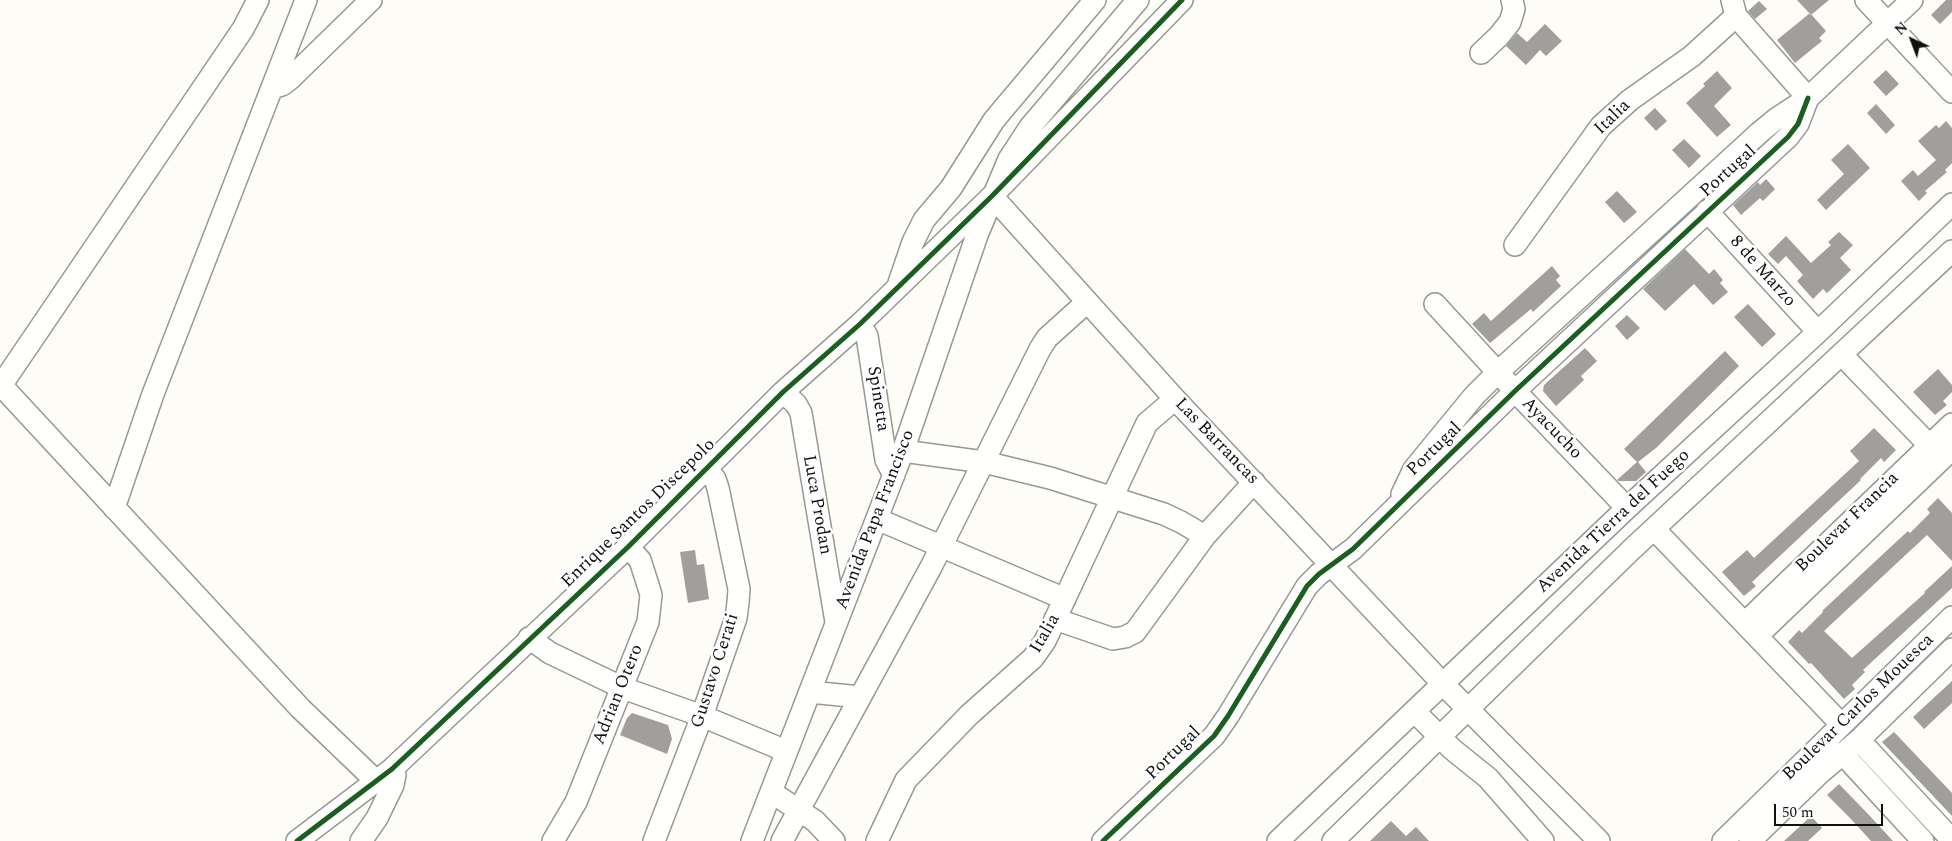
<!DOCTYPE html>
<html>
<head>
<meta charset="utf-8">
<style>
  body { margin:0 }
  #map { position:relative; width:1952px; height:841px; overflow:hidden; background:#fdfcf7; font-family:Spectral,serif }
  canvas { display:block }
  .north { position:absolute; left:1887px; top:15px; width:50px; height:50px; -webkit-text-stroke:4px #fff; paint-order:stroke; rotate:317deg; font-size:14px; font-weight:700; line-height:20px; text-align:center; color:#111 }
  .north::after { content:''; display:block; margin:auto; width:18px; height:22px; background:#111; clip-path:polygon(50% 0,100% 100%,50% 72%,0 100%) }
  .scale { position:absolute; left:1774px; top:804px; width:109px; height:22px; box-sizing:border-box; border:2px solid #111; border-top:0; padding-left:6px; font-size:15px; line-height:18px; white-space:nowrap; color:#111; -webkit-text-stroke:4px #fff; paint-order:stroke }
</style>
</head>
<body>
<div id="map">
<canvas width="1952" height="841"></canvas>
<div class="north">N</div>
<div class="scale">50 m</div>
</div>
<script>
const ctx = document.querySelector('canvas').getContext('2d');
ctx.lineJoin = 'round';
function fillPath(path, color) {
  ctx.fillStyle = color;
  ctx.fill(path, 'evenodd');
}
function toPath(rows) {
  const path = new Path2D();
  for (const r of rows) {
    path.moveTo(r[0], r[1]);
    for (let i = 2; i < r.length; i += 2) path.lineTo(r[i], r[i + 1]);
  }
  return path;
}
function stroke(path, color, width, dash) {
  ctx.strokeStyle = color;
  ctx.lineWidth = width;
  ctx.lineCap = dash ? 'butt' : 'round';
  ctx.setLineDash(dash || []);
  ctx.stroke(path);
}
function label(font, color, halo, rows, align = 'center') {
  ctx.font = font + ' Spectral,serif';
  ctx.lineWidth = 5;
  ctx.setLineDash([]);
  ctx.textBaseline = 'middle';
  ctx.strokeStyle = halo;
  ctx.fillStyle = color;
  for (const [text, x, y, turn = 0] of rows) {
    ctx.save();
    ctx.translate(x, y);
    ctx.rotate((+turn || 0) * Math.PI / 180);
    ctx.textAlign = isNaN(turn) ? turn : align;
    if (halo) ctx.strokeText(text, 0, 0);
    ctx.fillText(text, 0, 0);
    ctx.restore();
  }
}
fillPath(toPath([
  [1797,0,1829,0,1811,15],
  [1946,0,1952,0,1952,12,1940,24,1931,15],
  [1759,1,1767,9,1755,19,1748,11],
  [1810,13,1826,31,1819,38,1822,41,1795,63,1777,40],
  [1545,24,1562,41,1546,56,1540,50,1526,65,1506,46,1517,33,1527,42],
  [1886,70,1899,84,1886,96,1873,82],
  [1717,71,1732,88,1714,106,1731,125,1717,137,1686,103,1705,86,1703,84],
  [1876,104,1895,125,1886,134,1867,113],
  [1655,108,1667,121,1656,131,1644,118],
  [1946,121,1952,128,1952,163,1945,170,1947,172,1925,191,1927,193,1919,201,1901,181,1913,170,1918,176,1936,160,1918,141,1936,125,1939,128],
  [1684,139,1701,156,1689,168,1672,150],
  [1848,144,1870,168,1826,210,1817,200,1844,174,1831,160],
  [1766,179,1775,189,1763,201,1760,198,1741,215,1733,205,1758,182,1760,185],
  [1617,191,1637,212,1624,223,1605,202],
  [1839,232,1853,245,1840,258,1851,270,1827,293,1823,289,1813,299,1797,281,1803,275,1786,256,1778,264,1768,254,1786,236,1811,263,1831,245,1828,242],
  [1685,249,1709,274,1714,269,1723,280,1720,283,1728,292,1713,305,1694,284,1665,311,1643,289],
  [1552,266,1560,276,1556,280,1561,286,1533,312,1531,309,1490,343,1472,324,1484,313,1491,321],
  [1748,304,1776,334,1762,347,1734,317],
  [1627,315,1640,328,1627,340,1615,326],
  [1585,348,1597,361,1581,376,1584,380,1556,406,1543,391,1544,385],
  [1725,351,1739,366,1656,448,1638,462,1646,472,1636,481,1619,481,1617,480,1637,462,1624,449],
  [1938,369,1952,385,1952,392,1943,401,1947,405,1935,415,1913,392],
  [1874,428,1896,450,1884,462,1881,458,1860,479,1861,480,1752,582,1756,586,1744,596,1722,572,1747,550,1754,558,1859,461,1850,451],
  [1938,498,1952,513,1952,561,1927,535,1824,631,1852,658,1925,593,1924,592,1952,566,1952,588,1863,670,1865,672,1852,685,1855,689,1844,699,1811,663,1809,664,1788,642,1799,630,1802,633,1823,612,1822,611,1896,542,1908,531,1910,533,1930,513,1927,509],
  [695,550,697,565,704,564,709,599,688,603,680,552],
  [1952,681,1952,703,1924,729,1913,717],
  [632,713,668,725,672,739,667,754,620,735,627,718],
  [1894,732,1952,793,1952,816,1882,742],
  [1839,784,1869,815,1893,841,1871,841,1850,818,1827,795],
  [1811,816,1822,828,1808,841,1784,841],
  [1391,821,1406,836,1416,827,1429,841,1370,841]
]), '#a19f9c');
const minor = toPath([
  [1732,0,1736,16,1808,98],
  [1866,0,1952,92],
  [1481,53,1499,36,1510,22,1514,9,1512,0],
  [272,88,282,85,290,79,371,0],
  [992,196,1175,399,1443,684,1599,841],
  [1707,211,1818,332],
  [1515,245,1601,126,1630,100,1692,56,1736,16],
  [899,283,913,242,924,220,951,188,994,120,1095,0],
  [1435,304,1515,391,1627,508],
  [860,324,867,336,886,460,894,475],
  [1842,355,1929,445],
  [0,384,300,708,377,782],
  [0,387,243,29,258,0],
  [783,392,796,404,801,413,836,622],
  [903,451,984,462,1050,478,1164,514,1181,522,1205,536],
  [1402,494,1414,469,1474,396,1498,372,1759,133,1776,119,1808,98,1912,0],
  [114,508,153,394,306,0],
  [877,519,1065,599],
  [1655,530,1841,724],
  [1055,619,1113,639,1125,637,1135,632,1205,536,1254,482],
  [1745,623,1952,424],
  [1757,636,1952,449],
  [529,638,550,653,623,688,702,716,786,751],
  [810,692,860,697],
  [1415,712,1452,749,1488,778,1543,841],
  [1859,740,1952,840],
  [1842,753,1923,841],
  [771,792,815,821,834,841],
  [297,841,392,769,628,547,783,392,860,324,992,196,1182,0],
  [361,841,377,818,393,785,395,775,392,769],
  [553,841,576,802,648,622,651,595,648,585,640,560,628,547],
  [654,841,702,716,736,618,738,603,739,589,718,488,715,479,706,470],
  [752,841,903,451,977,235,1009,159,1030,127,1138,0],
  [782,841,931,567,1040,349,1047,338,1087,302],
  [877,841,906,780,969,715,1033,658,1045,641,1147,423,1175,399],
  [1103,841,1214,736,1228,716,1307,586,1319,574,1353,549,1515,391,1788,137,1798,124,1808,98],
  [1278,841,1627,508,1818,332,1952,204],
  [1333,841,1630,551,1952,251],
  [1723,841,1952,617],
  [1750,841,1821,772,1859,740,1952,649]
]);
stroke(minor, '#979795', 24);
stroke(minor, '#fffffe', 21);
stroke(toPath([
  [297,841,392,769,628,547,783,392,860,324,992,196,1182,0],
  [1103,841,1214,736,1228,716,1307,586,1319,574,1353,549,1515,391,1788,137,1798,124,1808,98]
]), '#1b5e20', 5);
label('18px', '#111', '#fff', [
  ["Italia",1613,118,-44],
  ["Portugal",1729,172,-42],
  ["8 de Marzo",1762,272,48],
  ["Spinetta",877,399,81],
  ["Ayacucho",1551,429,46],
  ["Las Barrancas",1216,442,46],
  ["Portugal",1435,450,-44],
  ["Luca Prodan",816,505,80],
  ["Enrique Santos Discepolo",639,514,-44],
  ["Avenida Papa Francisco",876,520,-69],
  ["Avenida Tierra del Fuego",1614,522,-43],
  ["Boulevar Francia",1848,523,-44],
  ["Italia",1046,634,-60],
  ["Gustavo Cerati",716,671,-72],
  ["Adrian Otero",619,695,-68],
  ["Boulevar Carlos Mouesca",1859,708,-44],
  ["Portugal",1174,754,-44]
]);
</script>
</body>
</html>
